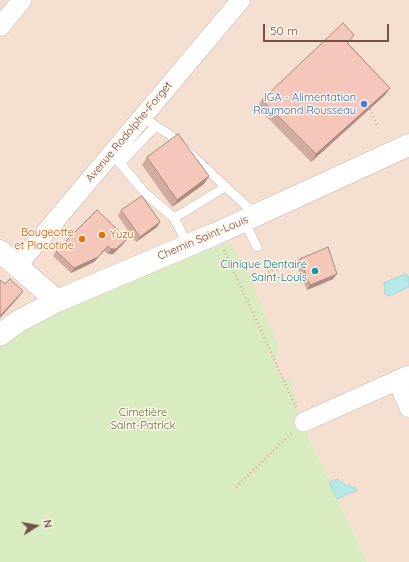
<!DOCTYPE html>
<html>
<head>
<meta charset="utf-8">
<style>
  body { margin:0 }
  #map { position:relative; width:409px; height:562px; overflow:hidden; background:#fdefe3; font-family:Quicksand,sans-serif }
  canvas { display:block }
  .north { position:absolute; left:16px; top:506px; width:40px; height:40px; -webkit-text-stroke:3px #fff4ea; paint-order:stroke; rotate:79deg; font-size:11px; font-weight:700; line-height:16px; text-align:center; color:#765148 }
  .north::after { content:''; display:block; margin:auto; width:14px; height:18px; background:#765148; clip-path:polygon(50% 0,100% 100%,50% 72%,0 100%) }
  .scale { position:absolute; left:263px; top:24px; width:126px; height:18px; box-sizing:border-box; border:2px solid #765148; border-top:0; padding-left:5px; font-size:12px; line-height:14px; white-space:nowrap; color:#765148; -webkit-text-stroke:3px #fff4ea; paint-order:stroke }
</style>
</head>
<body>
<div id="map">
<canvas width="409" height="562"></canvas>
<div class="north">N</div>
<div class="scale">50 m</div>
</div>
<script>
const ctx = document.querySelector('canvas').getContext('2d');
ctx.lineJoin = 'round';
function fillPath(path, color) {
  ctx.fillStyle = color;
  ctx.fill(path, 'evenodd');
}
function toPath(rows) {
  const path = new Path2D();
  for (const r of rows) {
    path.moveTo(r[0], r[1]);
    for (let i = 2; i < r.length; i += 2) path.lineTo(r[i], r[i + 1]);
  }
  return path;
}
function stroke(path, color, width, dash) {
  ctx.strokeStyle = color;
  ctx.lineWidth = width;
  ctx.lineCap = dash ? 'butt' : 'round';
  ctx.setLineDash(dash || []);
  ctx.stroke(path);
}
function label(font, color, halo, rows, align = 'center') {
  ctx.font = font + ' Quicksand,sans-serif';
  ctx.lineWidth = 3;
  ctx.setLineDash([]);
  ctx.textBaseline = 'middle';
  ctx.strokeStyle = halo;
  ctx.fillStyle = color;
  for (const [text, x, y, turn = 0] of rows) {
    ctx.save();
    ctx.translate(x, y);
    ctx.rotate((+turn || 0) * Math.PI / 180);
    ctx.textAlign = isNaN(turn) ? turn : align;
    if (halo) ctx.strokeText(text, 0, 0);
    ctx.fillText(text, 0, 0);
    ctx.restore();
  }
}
fillPath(toPath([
  [0,0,409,0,409,562,367,562,215,234,0,337]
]), '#f5dfd1');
fillPath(toPath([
  [215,234,221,247,230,243,246,268,278,346,275,363,280,375,291,383,295,396,300,418,367,562,0,562,0,344,57,301]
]), '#d9ebc1');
const water = toPath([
  [405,274,409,277,409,287,389,296,385,294,384,283,405,274],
  [338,479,345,485,350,485,352,488,355,487,357,490,337,499,329,482,338,479]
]);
fillPath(water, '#b7e7e7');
stroke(water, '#9ddad9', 1);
const service = toPath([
  [142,117,170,135,255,214],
  [109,156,120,163,145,193,174,218],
  [120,163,156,126],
  [244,221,257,247],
  [188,245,174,218,225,187]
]);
const minor = toPath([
  [0,27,22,0],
  [17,266,241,0],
  [397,380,409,408],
  [304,422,409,375]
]);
const tertiary = toPath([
  [0,251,57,301],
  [0,335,19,321,57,301,215,234,409,145]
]);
stroke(service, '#d1b7ac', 10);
stroke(minor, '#d1b7ac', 20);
stroke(tertiary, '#d1b7ac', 23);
stroke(toPath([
  [370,109,378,128],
  [224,250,296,407],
  [268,272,307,256,308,259],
  [236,487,292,433]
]), '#d9aa9d', 2.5, [1, 3]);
stroke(service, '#fff', 9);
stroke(minor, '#fff', 19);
stroke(tertiary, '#fff', 22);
fillPath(toPath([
  [348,43,390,88,385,95,311,162,257,107,262,100],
  [147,157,209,176,204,184,172,207,142,165],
  [121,210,160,222,157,227,136,242,118,216],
  [127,239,123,244,113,254,108,254,104,251,94,262,71,273,53,256,56,251],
  [300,259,333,279,307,290,296,264]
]), '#d2aba0');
fillPath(toPath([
  [390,88,385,95,311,162,316,154],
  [209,176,204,184,172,207,177,200],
  [160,222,157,227,136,242,140,237],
  [127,239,123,244,113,254,108,254,111,249],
  [108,246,104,251,94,262,71,273,74,268],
  [337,274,333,279,307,290,310,285],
  [23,291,18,298,0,318,0,316]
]), '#ab8b82');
const building = toPath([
  [343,23,354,35,347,43,390,88,316,154,262,100,343,23],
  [178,134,209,176,177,200,147,157,178,134],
  [142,196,160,222,140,237,121,210,142,196],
  [97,210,127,239,116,249,111,249,108,246,98,257,74,268,56,251,97,210],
  [328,247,337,274,310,285,300,259,328,247],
  [10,279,23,291,0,316,0,280,5,284,10,279]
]);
fillPath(building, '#f4c7ba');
stroke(building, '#ab8b82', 1);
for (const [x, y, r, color] of [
  [364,104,4,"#3f7fe0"],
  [102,235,4,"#e8710a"],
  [82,239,4,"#e8710a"],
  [315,271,4,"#0f9aa8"]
]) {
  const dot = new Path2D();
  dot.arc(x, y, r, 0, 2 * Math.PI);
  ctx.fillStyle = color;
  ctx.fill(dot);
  stroke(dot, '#fff4ea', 1.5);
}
label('11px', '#366cbe', '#fff4ea', [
  ["IGA - Alimentation",356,98],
  ["Raymond Rousseau",356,111]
], 'right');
label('11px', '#765148', '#fff4ea', [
  ["Avenue Rodolphe-Forget",129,132,-50],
  ["Chemin Saint-Louis",203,238,-23]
]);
label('11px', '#c56008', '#fff4ea', [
  ["Bougeotte",74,233],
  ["et Placotine",74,246],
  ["Yuzu",110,235,"left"]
], 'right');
label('11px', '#0d838f', '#fff4ea', [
  ["Clinique Dentaire",307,265],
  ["Saint-Louis",307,278]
], 'right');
label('11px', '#58773d', '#fff4ea', [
  ["Cimetière",143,413],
  ["Saint-Patrick",143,426]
]);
</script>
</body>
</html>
